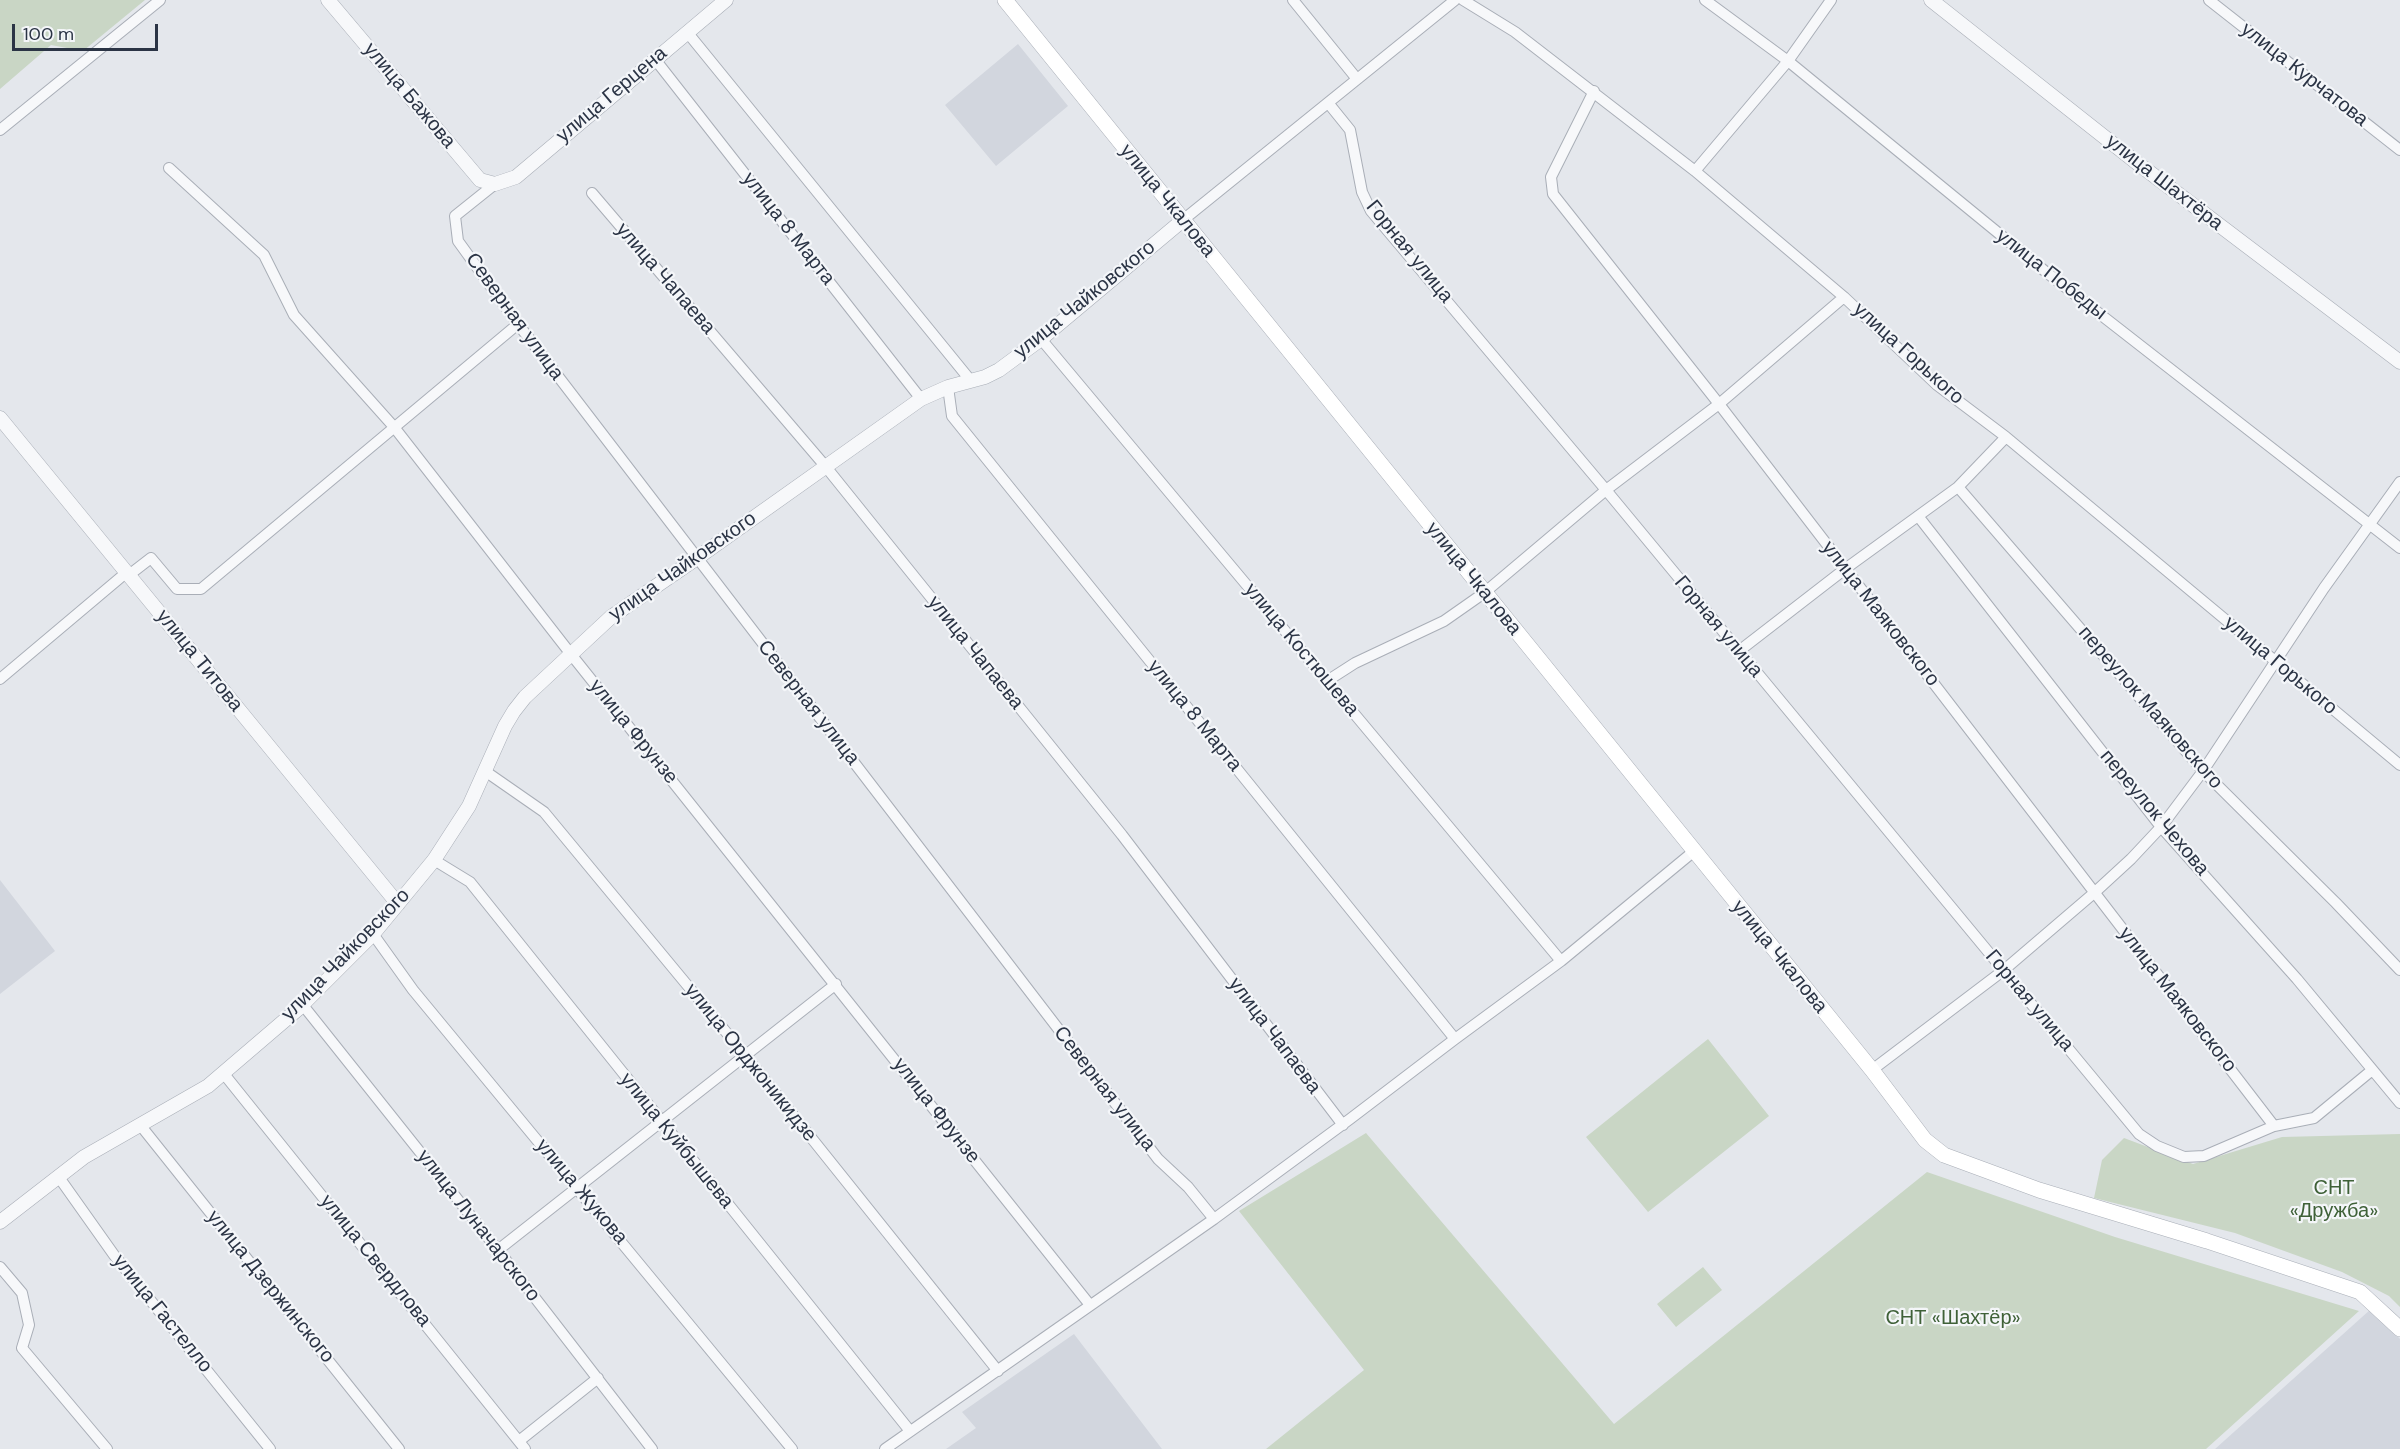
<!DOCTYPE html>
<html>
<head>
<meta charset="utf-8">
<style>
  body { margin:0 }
  #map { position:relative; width:2400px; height:1449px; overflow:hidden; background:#e4e7ec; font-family:"DM Sans",sans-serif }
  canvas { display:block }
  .scale { position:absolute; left:12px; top:24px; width:146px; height:27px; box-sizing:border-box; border:3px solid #2b3445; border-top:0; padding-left:8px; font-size:18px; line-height:21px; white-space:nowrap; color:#2b3445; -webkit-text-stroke:4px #f4f6f9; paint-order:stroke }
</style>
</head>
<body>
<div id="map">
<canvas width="2400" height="1449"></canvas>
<div class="scale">100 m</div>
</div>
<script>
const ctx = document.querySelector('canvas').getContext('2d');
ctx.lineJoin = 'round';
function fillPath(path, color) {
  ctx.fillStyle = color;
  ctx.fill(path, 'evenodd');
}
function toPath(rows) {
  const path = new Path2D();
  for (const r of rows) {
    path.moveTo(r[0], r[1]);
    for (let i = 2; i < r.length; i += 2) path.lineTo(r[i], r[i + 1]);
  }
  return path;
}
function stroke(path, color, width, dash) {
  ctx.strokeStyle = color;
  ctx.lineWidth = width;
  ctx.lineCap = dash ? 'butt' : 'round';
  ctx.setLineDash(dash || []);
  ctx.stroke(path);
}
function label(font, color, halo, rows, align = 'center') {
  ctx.font = font + ' "DM Sans",sans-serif';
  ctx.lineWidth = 4.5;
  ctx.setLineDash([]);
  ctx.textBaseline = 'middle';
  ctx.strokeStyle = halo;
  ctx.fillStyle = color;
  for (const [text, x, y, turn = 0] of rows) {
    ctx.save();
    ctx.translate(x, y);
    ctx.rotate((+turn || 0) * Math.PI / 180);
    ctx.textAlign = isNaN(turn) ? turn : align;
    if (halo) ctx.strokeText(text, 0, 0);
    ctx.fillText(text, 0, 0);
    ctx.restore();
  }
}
fillPath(toPath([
  [1018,44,1068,106,996,166,945,105],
  [0,880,55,951,0,994],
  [2371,1309,2400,1339,2400,1449,2215,1449],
  [1074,1334,1162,1449,946,1449,976,1428,962,1412]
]), '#d2d6de');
fillPath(toPath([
  [0,0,145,0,83,51,51,45,0,89],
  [1708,1039,1769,1116,1648,1212,1586,1137],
  [1366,1133,1614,1424,1927,1172,2115,1237,2359,1311,2206,1449,1266,1449,1364,1370,1239,1211],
  [2400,1134,2400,1307,2389,1296,2342,1272,2235,1233,2094,1198,2102,1160,2124,1138,2193,1164,2282,1137],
  [1703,1267,1722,1290,1676,1327,1657,1304]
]), '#c9d6c5');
const minor = toPath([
  [1293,0,1357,79],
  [1463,0,1515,32,1695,171,1844,297,1937,385,2006,437,2400,765],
  [1705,0,1788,61,2046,272,2400,548],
  [2209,0,2400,150],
  [687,32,971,381],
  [654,58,921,399],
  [1594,91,1551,177,1553,194,1719,404,2274,1126],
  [1329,104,1350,130,1362,192,1371,211,1606,490,2139,1134,2157,1146,2184,1157,2204,1156,2274,1126,2314,1118,2371,1071],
  [0,130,160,0],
  [169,168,264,255,294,315,394,427,570,653,1090,1305],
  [1695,171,1788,61,1831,0],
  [495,184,455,216,458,241,518,324,1158,1159,1188,1187,1214,1219],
  [592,193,826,467,1122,835,1343,1125],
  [1183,220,1455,0],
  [1041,339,1561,961],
  [948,387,952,416,1455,1039],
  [2006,437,1958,487,2203,771,2336,903,2400,970],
  [1918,516,2161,827,2297,979,2400,1103],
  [129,575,151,558,177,589,201,589,518,324],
  [1739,651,1845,569,1958,487],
  [0,679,127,572],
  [1327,681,1355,663,1444,621,1484,593,1606,490,1719,404,1844,297],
  [485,771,544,812,745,1055,998,1371],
  [434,860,470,882,910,1431],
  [373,934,413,990,792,1449],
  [302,1004,498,1250,652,1449],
  [1872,1070,2004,970,2094,893,2131,859,2161,827,2203,771,2324,588,2400,482],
  [224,1074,525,1449],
  [141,1126,399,1449],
  [58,1176,114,1255,270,1449],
  [498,1250,836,984],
  [0,1267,22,1293,29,1325,22,1348,107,1449],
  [519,1441,598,1378],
  [885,1449,1214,1219,1350,1119,1455,1039,1561,961,1693,852]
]);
const tertiary = toPath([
  [328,0,480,180,495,184,516,177,726,0],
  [1931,0,2136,162,2400,362],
  [0,418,398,904],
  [0,1222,84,1157,208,1086,298,1009,373,934,434,860,469,806,505,726,514,711,525,697,611,617,697,558,921,399,948,387,985,377,999,370,1041,339,1183,220]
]);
const secondary = toPath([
  [1005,0,1872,1070,1925,1140,1944,1155,2039,1190,2207,1241,2360,1292,2400,1329]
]);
stroke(minor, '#a9aeb7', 12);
stroke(tertiary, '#a9aeb7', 15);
stroke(secondary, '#a9aeb7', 16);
stroke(minor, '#f7f8fa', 10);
stroke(tertiary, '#f7f8fa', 14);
stroke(secondary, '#fff', 15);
label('20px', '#2b3445', '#f4f6f9', [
  ["улица Курчатова",2304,75,38],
  ["улица Герцена",612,95,-40],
  ["улица Бажова",409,96,50],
  ["улица Шахтёра",2164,183,38],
  ["улица Чкалова",1167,201,51],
  ["улица 8 Марта",788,229,52],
  ["Горная улица",1409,252,51],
  ["улица Победы",2051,275,38],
  ["улица Чапаева",665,279,49],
  ["улица Чайковского",1085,300,-39],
  ["Северная улица",514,317,54],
  ["улица Горького",1908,354,42],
  ["улица Чайковского",683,567,-35],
  ["улица Чкалова",1473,579,51],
  ["улица Маяковского",1880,614,52],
  ["Горная улица",1718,627,50],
  ["улица Костюшева",1301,650,50],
  ["улица Чапаева",975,653,51],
  ["улица Титова",199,661,51],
  ["улица Горького",2280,666,40],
  ["Северная улица",808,703,52],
  ["переулок Маяковского",2150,708,49],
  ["улица 8 Марта",1194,716,51],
  ["улица Фрунзе",633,732,51],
  ["переулок Чехова",2154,813,50],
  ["улица Чайковского",346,955,-46],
  ["улица Чкалова",1779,957,51],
  ["улица Маяковского",2177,1000,52],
  ["Горная улица",2029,1001,50],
  ["улица Чапаева",1274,1036,53],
  ["улица Орджоникидзе",750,1063,51],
  ["Северная улица",1104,1089,52],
  ["улица Фрунзе",936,1111,52],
  ["улица Куйбышева",676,1141,51],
  ["улица Жукова",581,1192,50],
  ["улица Луначарского",478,1226,52],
  ["улица Свердлова",375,1261,51],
  ["улица Дзержинского",270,1287,51],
  ["улица Гастелло",162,1314,51]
]);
label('20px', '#3f6138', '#f4f6f9', [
  ["СНТ",2334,1189],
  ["«Дружба»",2334,1212],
  ["СНТ «Шахтёр»",1953,1319]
]);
</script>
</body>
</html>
